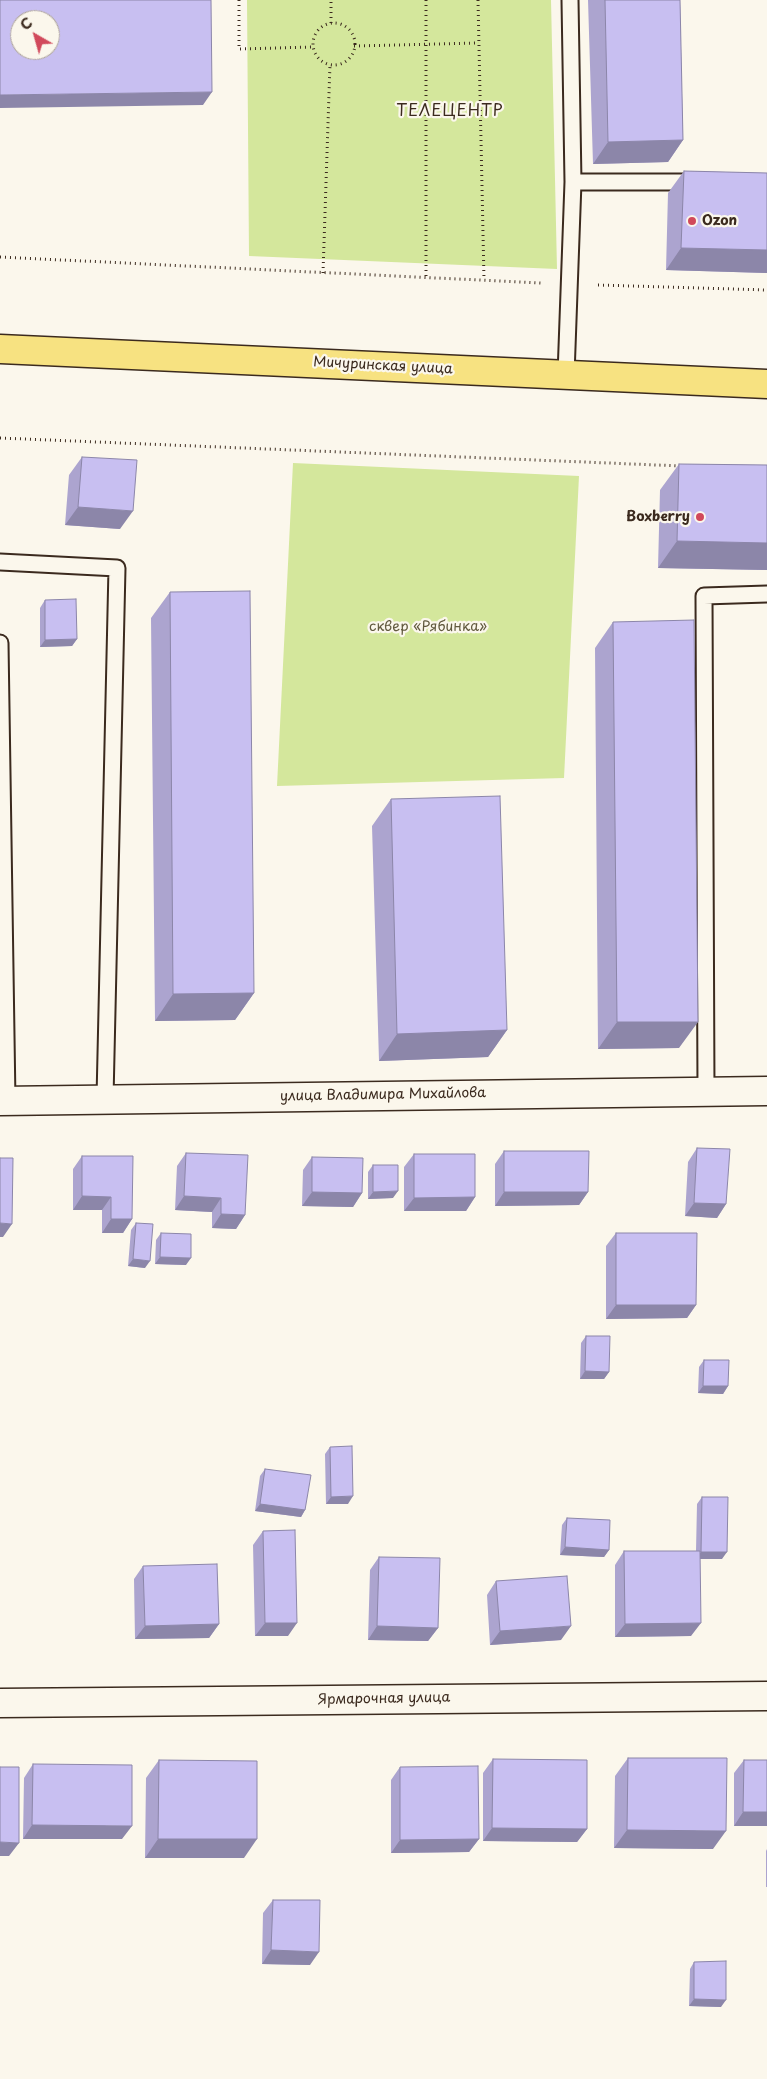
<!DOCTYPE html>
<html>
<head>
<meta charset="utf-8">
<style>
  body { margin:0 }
  #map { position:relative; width:767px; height:2079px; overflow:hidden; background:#fbf7ec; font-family:"Playpen Sans",sans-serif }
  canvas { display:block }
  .north { position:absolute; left:10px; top:10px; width:50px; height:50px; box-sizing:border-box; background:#fbf7ec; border:1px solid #aea59a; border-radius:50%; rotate:322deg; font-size:14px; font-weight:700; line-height:20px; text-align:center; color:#3b2a1e }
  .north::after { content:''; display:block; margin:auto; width:18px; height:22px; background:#d1495b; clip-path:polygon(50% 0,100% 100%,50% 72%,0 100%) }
</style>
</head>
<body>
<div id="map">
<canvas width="767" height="2079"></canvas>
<div class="north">С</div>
</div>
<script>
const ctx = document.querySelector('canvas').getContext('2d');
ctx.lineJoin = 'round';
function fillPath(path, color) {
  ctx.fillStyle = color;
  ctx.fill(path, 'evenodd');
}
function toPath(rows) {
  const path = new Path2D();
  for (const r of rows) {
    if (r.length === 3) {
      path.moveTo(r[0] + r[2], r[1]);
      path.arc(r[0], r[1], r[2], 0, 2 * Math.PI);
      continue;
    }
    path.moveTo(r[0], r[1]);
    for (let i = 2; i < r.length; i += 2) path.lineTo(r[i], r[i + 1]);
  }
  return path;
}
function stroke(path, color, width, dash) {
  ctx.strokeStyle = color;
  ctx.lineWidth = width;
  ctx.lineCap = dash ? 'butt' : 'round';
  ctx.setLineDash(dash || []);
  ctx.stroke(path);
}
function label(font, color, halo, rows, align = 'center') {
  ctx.font = font + ' "Playpen Sans",sans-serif';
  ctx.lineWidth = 4.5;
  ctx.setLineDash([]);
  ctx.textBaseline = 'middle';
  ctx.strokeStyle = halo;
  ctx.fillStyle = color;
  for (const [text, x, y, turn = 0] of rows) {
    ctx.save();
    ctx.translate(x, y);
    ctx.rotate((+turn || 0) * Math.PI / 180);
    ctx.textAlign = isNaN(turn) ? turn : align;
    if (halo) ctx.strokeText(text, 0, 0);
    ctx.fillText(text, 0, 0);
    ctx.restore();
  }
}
fillPath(toPath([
  [247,0,551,0,557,269,249,256],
  [293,463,579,476,564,778,277,786]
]), '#d4e79c');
const service = toPath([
  [573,182,696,182],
  [566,375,573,182,570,0],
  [0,562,117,568,105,1098],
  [0,643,7,1101],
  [706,1092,704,596,767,594]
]);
const minor = toPath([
  [0,1101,767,1091],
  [0,1703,767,1696]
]);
const primary = toPath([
  [0,349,767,384]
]);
stroke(service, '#3b2a1e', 19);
stroke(minor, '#3b2a1e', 31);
stroke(primary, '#3b2a1e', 31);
stroke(toPath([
  [239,0,239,49,313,47],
  [426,0,426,278],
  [478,0,484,280],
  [331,23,331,0],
  [334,44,21],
  [354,46,479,43],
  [0,257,541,283],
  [323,273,330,64],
  [598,285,767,290],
  [0,438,681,466]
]), '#3b2a1e', 3, [1, 4]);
stroke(service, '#fbf7ec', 15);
stroke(minor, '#fbf7ec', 28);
stroke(primary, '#f7e281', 28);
fillPath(toPath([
  [588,0,680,0,683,140,668,162,593,164],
  [684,171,767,173,767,273,666,270,668,193],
  [82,457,120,529,65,525,69,475],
  [679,464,767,465,767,570,658,568,660,490],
  [170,592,254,993,235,1020,155,1021,151,618],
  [45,600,77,639,72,646,40,647,40,608],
  [613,622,679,1048,598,1049,595,648],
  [391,799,507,1030,488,1057,379,1061,372,826],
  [697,1148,726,1204,717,1218,685,1216,688,1162],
  [504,1151,588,1192,579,1205,495,1206,495,1164],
  [186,1153,245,1215,236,1229,212,1228,212,1212,175,1210,177,1166],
  [414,1154,475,1197,466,1211,404,1211,404,1167],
  [82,1156,132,1219,123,1233,102,1233,102,1210,73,1210,73,1169],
  [312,1157,362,1193,353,1207,302,1206,303,1170],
  [373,1165,393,1198,368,1199,368,1172],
  [136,1223,145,1268,128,1266,131,1230],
  [161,1233,186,1265,155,1264,156,1240],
  [616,1233,696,1305,687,1318,606,1319,606,1246],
  [586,1336,609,1372,604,1379,580,1379,581,1343],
  [704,1360,728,1386,723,1394,698,1393,699,1367],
  [330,1447,348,1504,326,1504,325,1454],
  [265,1469,305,1510,301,1517,255,1511,260,1476],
  [702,1497,722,1559,700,1559,691,1636,615,1637,615,1565,624,1551,696,1551,697,1504],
  [567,1518,609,1550,604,1557,560,1555,562,1525],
  [263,1531,288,1636,255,1636,253,1545],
  [379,1557,438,1628,428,1641,368,1640,370,1570],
  [143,1566,219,1624,209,1638,135,1639,134,1579],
  [496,1581,561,1640,490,1645,487,1595],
  [628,1758,713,1849,614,1848,615,1776],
  [493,1759,587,1829,577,1842,483,1841,483,1773],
  [159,1760,244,1858,145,1858,146,1778],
  [744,1760,767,1760,767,1826,734,1826,734,1773],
  [33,1764,122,1839,23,1839,24,1778],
  [400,1767,479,1839,469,1852,391,1853,391,1780],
  [767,1849,767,1887,766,1887,766,1851],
  [273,1900,310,1965,262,1964,263,1913],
  [694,1962,721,2007,689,2006,690,1969]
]), '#aca4cf');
fillPath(toPath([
  [212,92,203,105,0,108,0,95],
  [683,140,668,162,593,164,608,142],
  [681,248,767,250,767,273,666,270],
  [78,507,133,511,120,529,65,525],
  [677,541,767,543,767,570,658,568],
  [77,639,72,646,40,647,45,640],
  [254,993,235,1020,155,1021,173,994],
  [617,1022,698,1022,679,1048,598,1049],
  [507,1030,488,1057,379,1061,397,1034],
  [398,1191,393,1198,368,1199,373,1192],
  [312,1192,362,1193,353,1207,302,1206],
  [504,1192,588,1192,579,1205,495,1206],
  [82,1196,111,1197,102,1210,73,1210],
  [184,1196,221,1198,212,1212,175,1210],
  [475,1197,466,1211,404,1211,414,1198],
  [694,1203,726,1204,717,1218,685,1216],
  [221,1214,245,1215,236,1229,212,1228],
  [111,1219,132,1219,123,1233,102,1233],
  [0,1223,12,1224,3,1237,0,1237],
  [160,1257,191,1258,186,1265,155,1264],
  [133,1259,150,1261,145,1268,128,1266],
  [616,1305,696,1305,687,1318,606,1319],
  [585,1371,609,1372,604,1379,580,1379],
  [703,1386,728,1386,723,1394,698,1393],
  [353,1496,348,1504,326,1504,331,1497],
  [260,1504,305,1510,301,1517,255,1511],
  [565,1547,609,1550,604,1557,560,1555],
  [701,1552,727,1552,722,1559,696,1559],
  [265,1623,297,1623,288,1636,255,1636],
  [701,1623,691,1636,615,1637,625,1624],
  [219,1624,209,1638,135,1639,145,1626],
  [377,1626,438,1628,428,1641,368,1640],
  [571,1626,561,1640,490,1645,500,1631],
  [743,1812,767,1812,767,1826,734,1826],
  [32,1825,132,1826,122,1839,23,1839],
  [492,1828,587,1829,577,1842,483,1841],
  [627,1830,726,1831,713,1849,614,1848],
  [158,1839,257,1839,244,1858,145,1858],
  [479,1839,469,1852,391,1853,400,1840],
  [0,1842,19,1843,9,1856,0,1856],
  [271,1950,319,1952,310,1965,262,1964],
  [694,1999,726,2000,721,2007,689,2006]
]), '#8c86a9');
const building = toPath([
  [0,0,211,0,212,92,0,95,0,0],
  [20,20,50,20,50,50,20,50,20,20],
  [605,0,680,0,683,140,608,142,605,0],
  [684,171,767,173,767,250,681,248,684,171],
  [82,457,137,460,133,511,78,507,82,457],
  [679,464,767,465,767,543,677,541,679,464],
  [250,591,254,993,173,994,170,592,250,591],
  [76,599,77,639,45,640,45,600,76,599],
  [694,620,698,1022,617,1022,613,622,694,620],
  [500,796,507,1030,397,1034,391,799,500,796],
  [697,1148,730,1149,726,1204,694,1203,697,1148],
  [504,1151,589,1151,588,1192,504,1192,504,1151],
  [186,1153,248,1155,245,1215,221,1214,221,1198,184,1196,186,1153],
  [414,1154,475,1154,475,1197,414,1198,414,1154],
  [82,1156,133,1156,132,1219,111,1219,111,1197,82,1196,82,1156],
  [312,1157,363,1158,362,1193,312,1192,312,1157],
  [0,1158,13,1158,12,1224,0,1223,0,1158],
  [373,1165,398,1165,398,1191,373,1192,373,1165],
  [136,1223,153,1224,150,1261,133,1259,136,1223],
  [161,1233,191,1234,191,1258,160,1257,161,1233],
  [616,1233,697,1233,696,1305,616,1305,616,1233],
  [586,1336,610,1336,609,1372,585,1371,586,1336],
  [704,1360,729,1360,728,1386,703,1386,704,1360],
  [352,1446,353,1496,331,1497,330,1447,352,1446],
  [265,1469,311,1475,305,1510,260,1504,265,1469],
  [702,1497,728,1497,727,1552,701,1552,702,1497],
  [567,1518,610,1520,609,1550,565,1547,567,1518],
  [295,1530,297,1623,265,1623,263,1531,295,1530],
  [624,1551,700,1551,701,1623,625,1624,624,1551],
  [379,1557,440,1558,438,1628,377,1626,379,1557],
  [217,1564,219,1624,145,1626,143,1566,217,1564],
  [567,1576,571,1626,500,1631,496,1581,567,1576],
  [628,1758,727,1758,726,1831,627,1830,628,1758],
  [493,1759,587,1760,587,1829,492,1828,493,1759],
  [159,1760,257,1761,257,1839,158,1839,159,1760],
  [744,1760,767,1760,767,1812,743,1812,744,1760],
  [33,1764,132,1765,132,1826,32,1825,33,1764],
  [478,1766,479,1839,400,1840,400,1767,478,1766],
  [0,1767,19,1767,19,1843,0,1842,0,1767],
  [273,1900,320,1900,319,1952,271,1950,273,1900],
  [726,1961,726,2000,694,1999,694,1962,726,1961]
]);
fillPath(building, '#c8bff1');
stroke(building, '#8c86a9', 1);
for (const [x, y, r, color] of [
  [692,221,5,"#d1495b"],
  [700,517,5,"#d1495b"]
]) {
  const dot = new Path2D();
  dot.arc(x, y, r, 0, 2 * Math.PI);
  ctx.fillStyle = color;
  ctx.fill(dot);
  stroke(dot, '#fbf7ec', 2);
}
label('bold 14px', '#3b2a1e', '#fbf7ec', [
  ["Ozon",702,221],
  ["Boxberry",690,517,"right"]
], 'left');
label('14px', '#3b2a1e', '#fbf7ec', [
  ["Мичуринская улица",383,366,3],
  ["улица Владимира Михайлова",383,1095,-1],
  ["Ярмарочная улица",384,1699,-1]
]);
label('14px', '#61593e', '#fbf7ec', [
  ["сквер «Рябинка»",428,627]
]);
ctx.letterSpacing = '1px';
label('16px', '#3b2a1e', '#fbf7ec', [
  ["ТЕЛЕЦЕНТР",450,112]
]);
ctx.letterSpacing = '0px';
</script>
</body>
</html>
